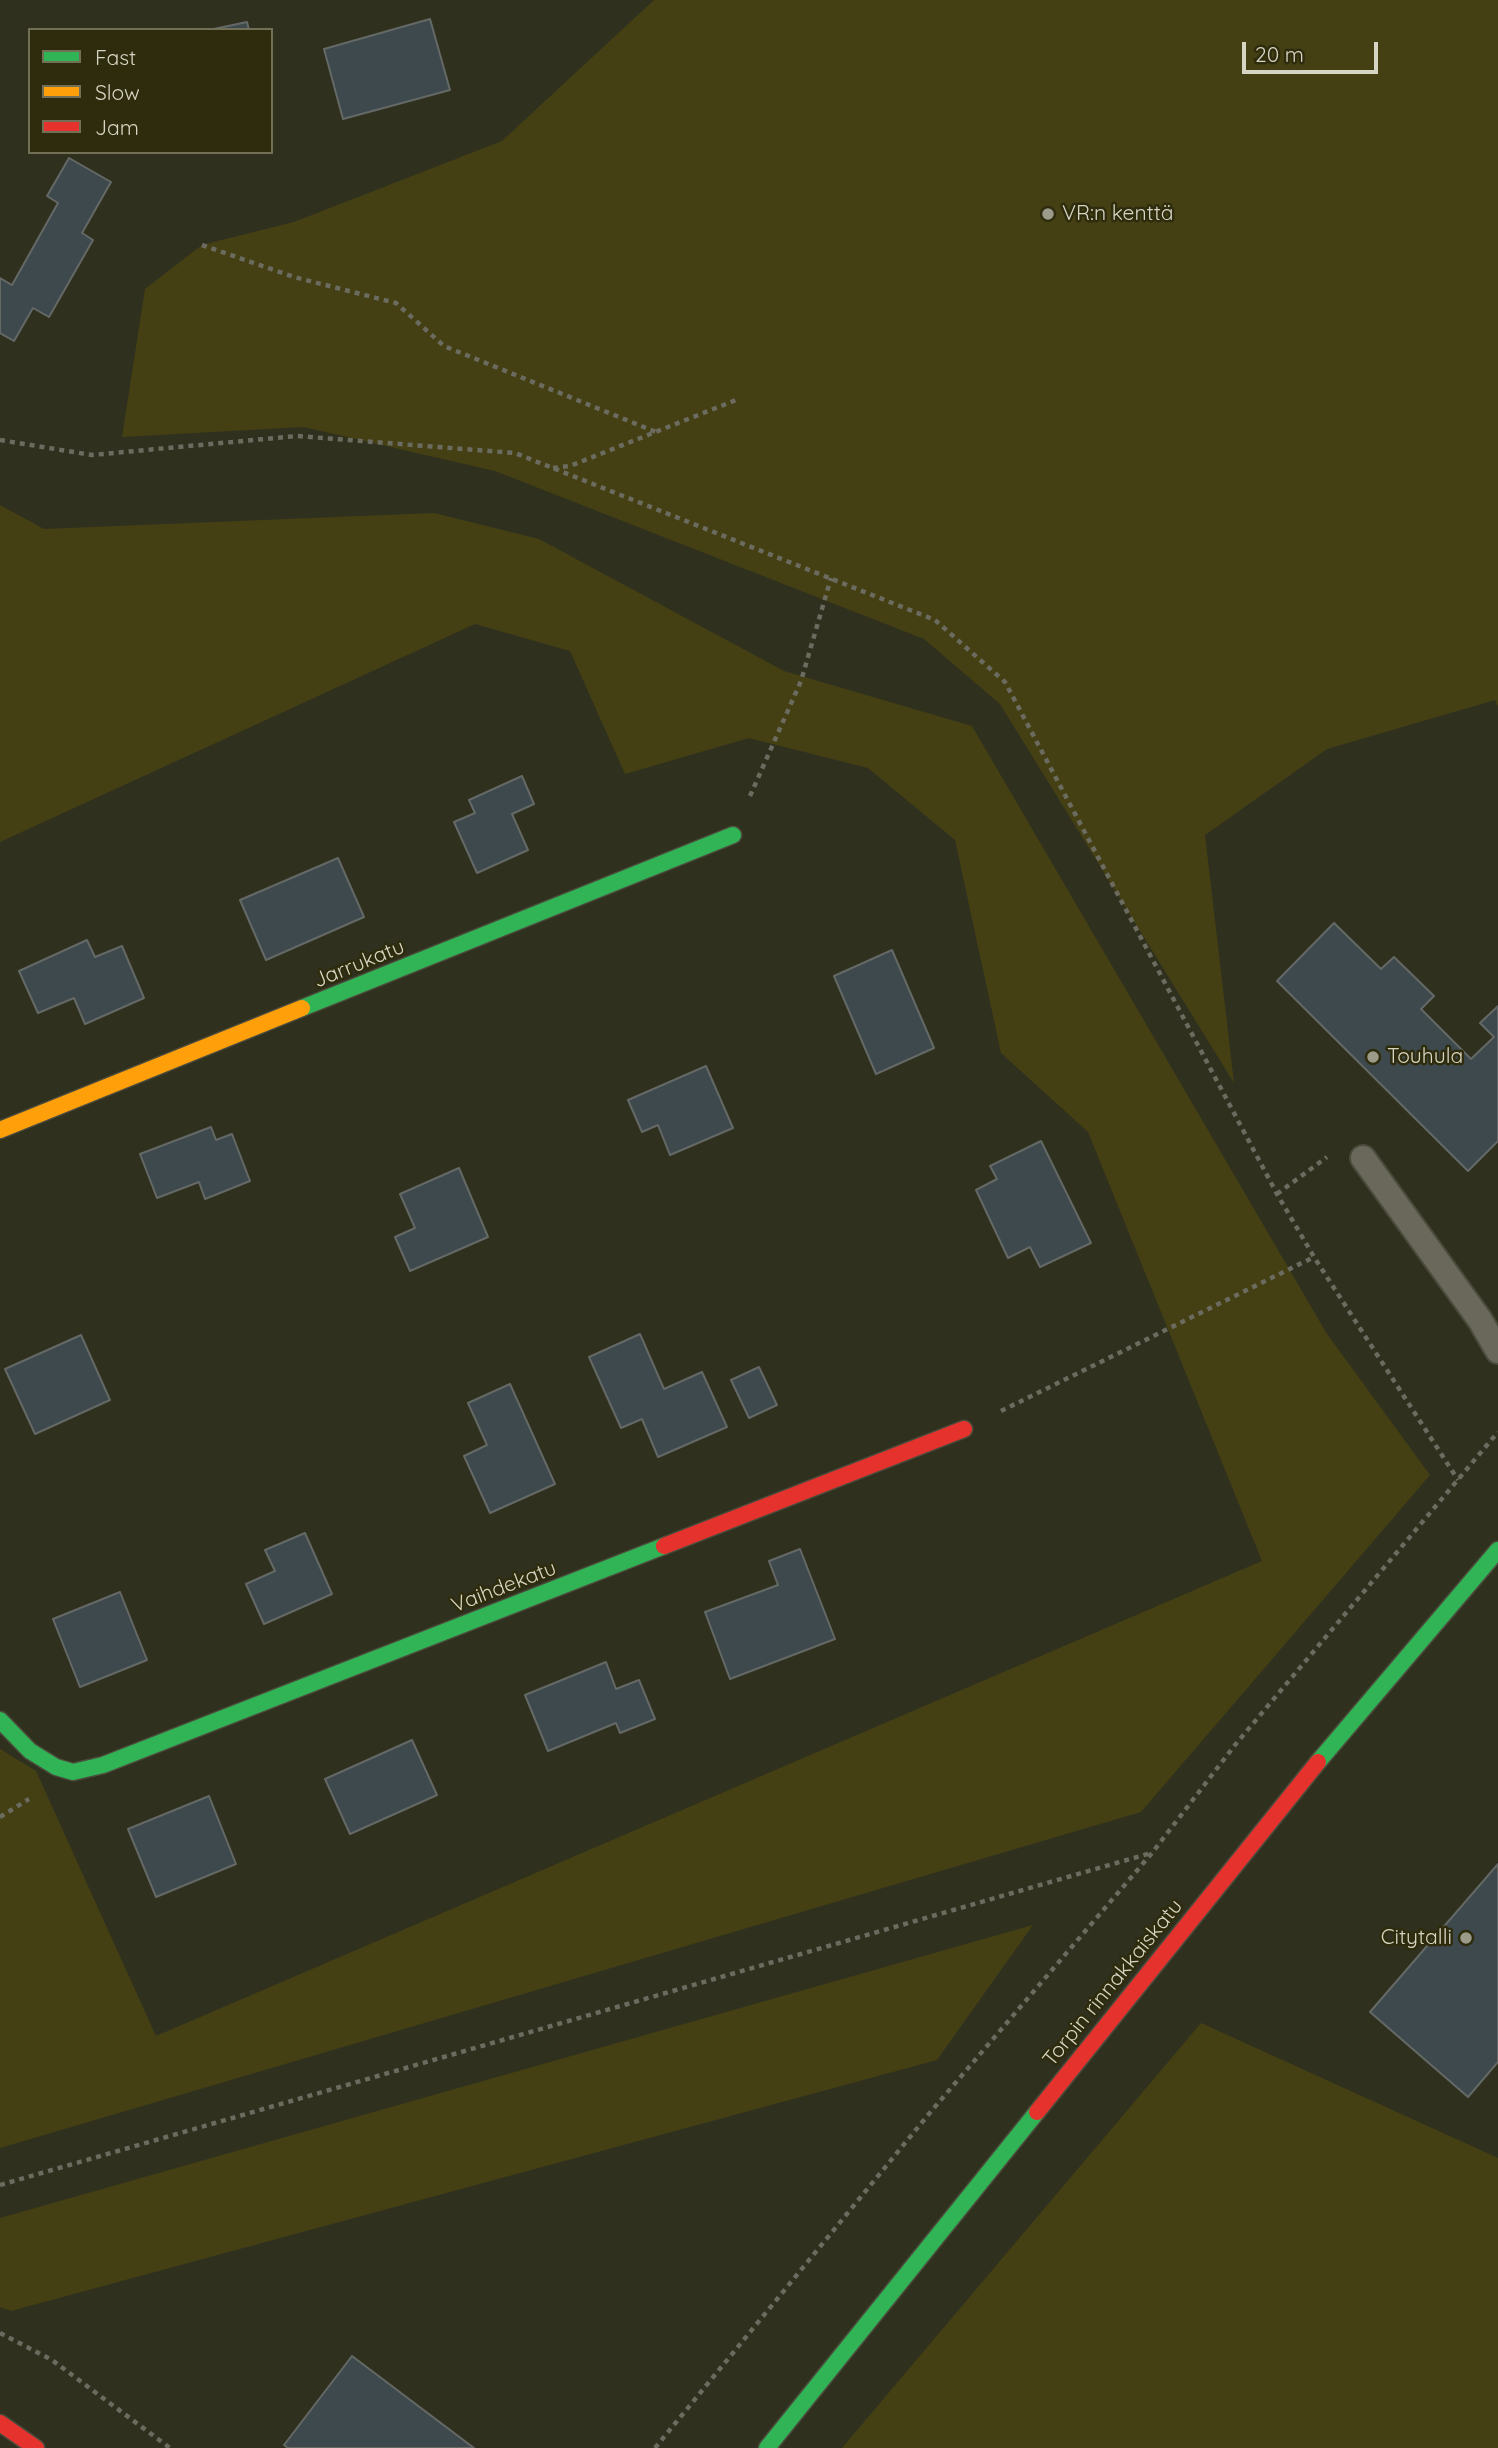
<!DOCTYPE html>
<html>
<head>
<meta charset="utf-8">
<style>
  body { margin:0 }
  #map { position:relative; width:1498px; height:2448px; overflow:hidden; background:#30301f; font-family:Quicksand,sans-serif }
  canvas { display:block }
  .legend { position:absolute; left:28px; top:28px; width:245px; height:126px; box-sizing:border-box; background:#2e2c0d; border:2px solid #717056; margin:0; padding:9px 12px; list-style:none; font-size:21px; color:#d6d5c3 }
  .legend li { display:flex; align-items:center; gap:14px; height:35px }
  .legend b { width:35px; border:2px solid #717056 }
  .scale { position:absolute; left:1242px; top:42px; width:136px; height:32px; box-sizing:border-box; border:4px solid #d6d5c3; border-top:0; padding-left:9px; font-size:21px; line-height:24px; white-space:nowrap; color:#d6d5c3; -webkit-text-stroke:5px #2e2c0d; paint-order:stroke }
</style>
</head>
<body>
<div id="map">
<canvas width="1498" height="2448"></canvas>
<ul class="legend">
<li><b style="height:9px;background:#30b455"></b>Fast</li>
<li><b style="height:9px;background:#ff9f0a"></b>Slow</li>
<li><b style="height:9px;background:#e5322d"></b>Jam</li>
</ul>
<div class="scale">20 m</div>
</div>
<script>
const ctx = document.querySelector('canvas').getContext('2d');
ctx.lineJoin = 'round';
function fillPath(path, color) {
  ctx.fillStyle = color;
  ctx.fill(path, 'evenodd');
}
function toPath(rows) {
  const path = new Path2D();
  for (const r of rows) {
    path.moveTo(r[0], r[1]);
    for (let i = 2; i < r.length; i += 2) path.lineTo(r[i], r[i + 1]);
  }
  return path;
}
function stroke(path, color, width, dash) {
  ctx.strokeStyle = color;
  ctx.lineWidth = width;
  ctx.lineCap = dash ? 'butt' : 'round';
  ctx.setLineDash(dash || []);
  ctx.stroke(path);
}
function label(font, color, halo, rows, align = 'center') {
  ctx.font = font + ' Quicksand,sans-serif';
  ctx.lineWidth = 5;
  ctx.setLineDash([]);
  ctx.textBaseline = 'middle';
  ctx.strokeStyle = halo;
  ctx.fillStyle = color;
  for (const [text, x, y, turn = 0] of rows) {
    ctx.save();
    ctx.translate(x, y);
    ctx.rotate((+turn || 0) * Math.PI / 180);
    ctx.textAlign = isNaN(turn) ? turn : align;
    if (halo) ctx.strokeText(text, 0, 0);
    ctx.fillText(text, 0, 0);
    ctx.restore();
  }
}
fillPath(toPath([
  [654,0,1498,0,1498,706,1495,700,1327,749,1205,835,1234,1083,1000,704,924,639,495,471,304,427,122,437,145,289,202,245,294,222,502,141],
  [0,505,44,529,434,513,539,539,784,671,972,726,1327,1334,1430,1475,1141,1812,0,2148,0,1749,36,1771,156,2036,1262,1561,1088,1132,1001,1053,955,840,868,768,749,738,625,774,570,651,475,624,0,842],
  [1033,1925,937,2060,11,2311,0,2307,0,2218],
  [1201,2023,1498,2158,1498,2448,842,2448]
]), '#444014');
const building = toPath([
  [430,19,450,90,343,119,324,49,430,19],
  [247,22,249,30,209,30,247,22],
  [69,158,111,182,82,233,93,240,49,317,33,308,14,341,0,333,0,278,12,285,58,203,47,196,69,158],
  [522,776,534,804,512,814,528,850,477,873,454,822,475,813,469,800,522,776],
  [338,858,364,917,266,960,240,900,338,858],
  [1334,923,1381,969,1394,957,1434,996,1421,1009,1471,1059,1494,1037,1480,1023,1498,1006,1498,1141,1468,1171,1277,981,1334,923],
  [87,940,95,957,122,946,144,998,85,1024,74,998,38,1013,19,971,87,940],
  [892,950,934,1048,876,1074,834,976,892,950],
  [706,1066,733,1128,670,1155,658,1125,642,1132,628,1100,706,1066],
  [211,1127,216,1140,232,1134,250,1181,205,1199,199,1182,157,1198,140,1154,211,1127],
  [1041,1141,1091,1243,1040,1267,1030,1247,1008,1258,976,1190,997,1179,990,1166,1041,1141],
  [459,1168,488,1237,410,1271,395,1237,415,1228,400,1194,459,1168],
  [640,1334,664,1389,702,1372,727,1427,658,1457,642,1419,621,1428,589,1357,640,1334],
  [81,1335,110,1400,35,1434,5,1369,81,1335],
  [759,1367,777,1405,749,1418,731,1380,759,1367],
  [510,1384,555,1484,490,1513,464,1456,487,1445,468,1403,510,1384],
  [305,1533,332,1594,264,1624,246,1584,275,1571,265,1550,305,1533],
  [800,1549,835,1639,730,1679,705,1612,778,1585,769,1561,800,1549],
  [120,1592,147,1660,80,1687,53,1619,120,1592],
  [606,1662,616,1689,639,1680,655,1719,620,1733,616,1723,548,1751,525,1695,606,1662],
  [412,1740,437,1795,350,1834,325,1779,412,1740],
  [209,1796,236,1864,156,1897,128,1829,209,1796],
  [1498,1864,1498,2062,1468,2097,1370,2012,1498,1864],
  [352,2356,474,2448,288,2448,284,2445,352,2356]
]);
fillPath(building, '#3e494d');
stroke(building, '#646966', 2);
const lane = toPath([
  [1363,1158,1480,1320,1498,1351]
]);
const fast = toPath([
  [302,1008,733,835],
  [0,1720,30,1751,56,1767,73,1772,103,1765,664,1546],
  [1318,1762,1498,1550],
  [767,2448,1037,2112]
]);
const slow = toPath([
  [0,1130,302,1008]
]);
const jam = toPath([
  [664,1546,964,1429],
  [1037,2112,1318,1762],
  [0,2423,36,2448]
]);
stroke(lane, '#4c4c3d', 28);
stroke(fast, '#4c4c3d', 19);
stroke(slow, '#4c4c3d', 19);
stroke(jam, '#4c4c3d', 19);
stroke(toPath([
  [202,245,294,277,396,303,444,346,656,432],
  [0,440,92,455,297,436,515,453,935,620,1005,682,1277,1194,1314,1257,1458,1480],
  [553,468,570,466,736,400],
  [750,796,801,681,831,578],
  [1277,1194,1327,1157],
  [1001,1411,1314,1257],
  [0,1817,29,1799],
  [0,2185,1151,1853],
  [0,2333,52,2360,170,2448],
  [655,2448,928,2115,1152,1853,1235,1745,1498,1432]
]), '#6c6b5f', 4.5, [5, 5]);
stroke(lane, '#69685b', 24);
stroke(fast, '#30b455', 16);
stroke(slow, '#ff9f0a', 16);
stroke(jam, '#e5322d', 16);
for (const [x, y, r, color] of [
  [1048,214,7,"#9c9b8a"],
  [1373,1057,7,"#9c9b8a"],
  [1466,1938,7,"#9c9b8a"]
]) {
  const dot = new Path2D();
  dot.arc(x, y, r, 0, 2 * Math.PI);
  ctx.fillStyle = color;
  ctx.fill(dot);
  stroke(dot, '#2e2c0d', 2.5);
}
label('21px', '#d6d5c3', '#2e2c0d', [
  ["VR:n kenttä",1062,214],
  ["Touhula",1387,1057],
  ["Citytalli",1452,1938,"right"]
], 'left');
label('21px', '#d6d5c3', '#2e2c0d', [
  ["Jarrukatu",359,964,-22],
  ["Vaihdekatu",504,1587,-21],
  ["Torpin rinnakkaiskatu",1113,1983,-51]
]);
</script>
</body>
</html>
